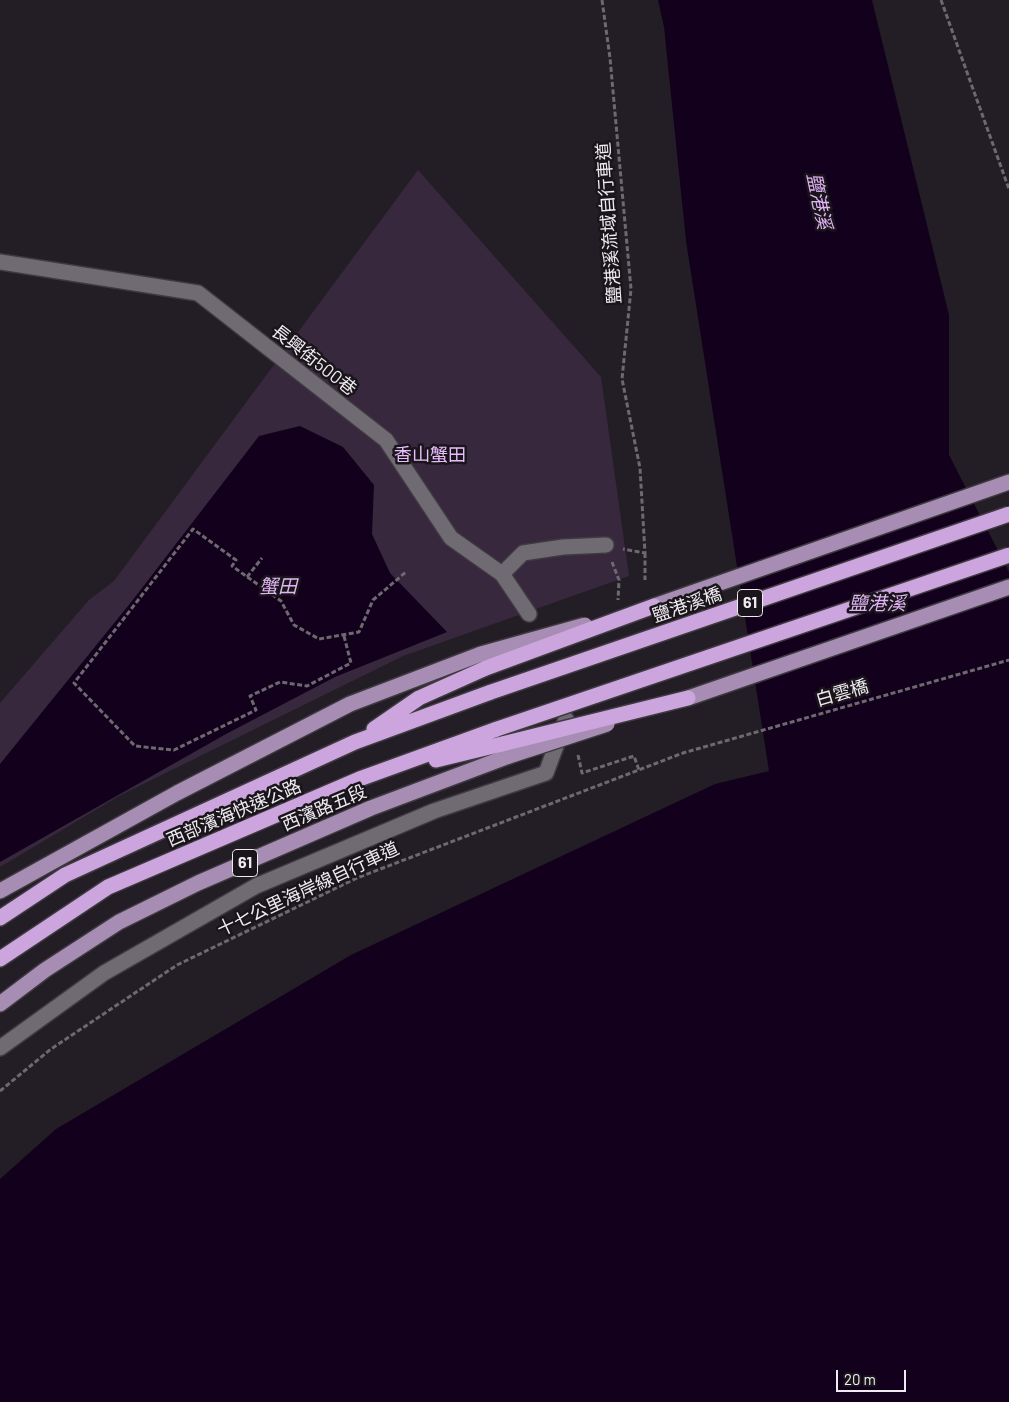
<!DOCTYPE html>
<html>
<head>
<meta charset="utf-8">
<style>
  body { margin:0 }
  #map { position:relative; width:1009px; height:1402px; overflow:hidden; background:#231e25; font-family:Barlow,sans-serif }
  canvas { display:block }
  .scale { position:absolute; left:836px; top:1370px; width:70px; height:22px; box-sizing:border-box; border:2px solid #efebf0; border-top:0; padding-left:6px; font-size:15px; line-height:18px; white-space:nowrap; color:#efebf0; -webkit-text-stroke:4px #19151b; paint-order:stroke }
</style>
</head>
<body>
<div id="map">
<canvas width="1009" height="1402"></canvas>
<div class="scale">20 m</div>
</div>
<script>
const ctx = document.querySelector('canvas').getContext('2d');
ctx.lineJoin = 'round';
function fillPath(path, color) {
  ctx.fillStyle = color;
  ctx.fill(path, 'evenodd');
}
function toPath(rows) {
  const path = new Path2D();
  for (const r of rows) {
    path.moveTo(r[0], r[1]);
    for (let i = 2; i < r.length; i += 2) path.lineTo(r[i], r[i + 1]);
  }
  return path;
}
function stroke(path, color, width, dash) {
  ctx.strokeStyle = color;
  ctx.lineWidth = width;
  ctx.lineCap = dash ? 'butt' : 'round';
  ctx.setLineDash(dash || []);
  ctx.stroke(path);
}
function label(font, color, halo, rows, align = 'center') {
  ctx.font = font + ' Barlow,"Noto Sans TC",sans-serif';
  ctx.lineWidth = 5;
  ctx.setLineDash([]);
  ctx.textBaseline = 'middle';
  ctx.strokeStyle = halo;
  ctx.fillStyle = color;
  for (const [text, x, y, turn = 0] of rows) {
    ctx.save();
    ctx.translate(x, y);
    ctx.rotate((+turn || 0) * Math.PI / 180);
    ctx.textAlign = isNaN(turn) ? turn : align;
    if (halo) ctx.strokeText(text, 0, 0);
    ctx.fillText(text, 0, 0);
    ctx.restore();
  }
}
fillPath(toPath([
  [418,170,601,377,629,576,403,656,119,796,0,867,0,703,89,600,114,581]
]), '#37283e');
fillPath(toPath([
  [658,0,872,0,949,315,949,455,1009,572,1009,1402,0,1402,0,1179,56,1129,351,955,715,784,769,771,686,241,664,27],
  [300,426,343,447,374,485,372,534,390,573,447,632,335,677,226,734,0,862,0,764,132,601,259,436]
]), '#13001c');
const minor = toPath([
  [0,262,198,293,386,440,451,538,502,574,529,614],
  [502,574,523,553,563,547,606,545],
  [0,1048,104,973,256,886,434,811,546,773,566,719]
]);
const major = toPath([
  [654,606,1009,482],
  [688,698,1009,587],
  [0,891,177,793,350,704,481,654],
  [0,1004,45,970,119,922,198,883,371,808,509,756]
]);
const highway = toPath([
  [374,729,419,698,486,668],
  [436,760,502,744],
  [0,918,65,875,355,742,491,692],
  [0,959,108,887,362,778,497,729]
]);
stroke(minor, '#3e3a40', 18);
stroke(major, '#3e3a40', 18);
stroke(highway, '#3e3a40', 18);
stroke(toPath([
  [602,0,610,58,631,289,622,379,640,468,645,553,623,549],
  [941,0,1009,189],
  [645,553,645,580],
  [612,562,619,580,618,600],
  [247,577,262,558],
  [344,636,351,663,307,686,280,682,250,696,256,710,174,750,135,746,74,683,193,529,236,560,232,566,281,601,294,625,319,639,359,632,373,600,406,572],
  [578,755,582,773,634,756,639,770],
  [0,1091,51,1049,177,965,357,878,683,753,1009,660]
]), '#6d696f', 3, [5, 2.5]);
stroke(minor, '#706a72', 15);
stroke(major, '#a78db3', 15);
stroke(highway, '#cca4de', 15);
const majorBridge = toPath([
  [481,654,585,625],
  [509,756,607,724]
]);
const highwayBridge = toPath([
  [486,668,654,606],
  [491,692,1009,514],
  [497,729,1009,555],
  [502,744,688,698]
]);
stroke(majorBridge, '#3e3a40', 18, []);
stroke(highwayBridge, '#3e3a40', 18, []);
stroke(majorBridge, '#a78db3', 15);
stroke(highwayBridge, '#cca4de', 15);
for (const [x, y, w] of [
  [750,603,25],
  [245,863,25]
]) {
  const box = new Path2D();
  box.roundRect(x - w / 2, y - 13.5, w, 27, 4);
  ctx.fillStyle = '#19151b';
  ctx.fill(box);
  stroke(box, '#efebf0', 1);
}
label('bold 16px', '#efebf0', null, [
  ["61",750,603],
  ["61",245,863]
]);
label('18px', '#efebf0', '#19151b', [
  ["鹽港溪流域自行車道",609,223,-94],
  ["長興街500巷",314,360,38],
  ["鹽港溪橋",687,605,-19],
  ["白雲橋",842,693,-16],
  ["西濱路五段",324,808,-23],
  ["西部濱海快速公路",234,813,-23],
  ["十七公里海岸線自行車道",308,889,-25]
]);
label('18px', '#e9bcfd', '#19151b', [
  ["香山蟹田",430,455]
]);
label('italic 19px', '#e1b4f5', '#19151b', [
  ["鹽港溪",819,201,78],
  ["蟹田",278,587],
  ["鹽港溪",877,604]
]);
</script>
</body>
</html>
